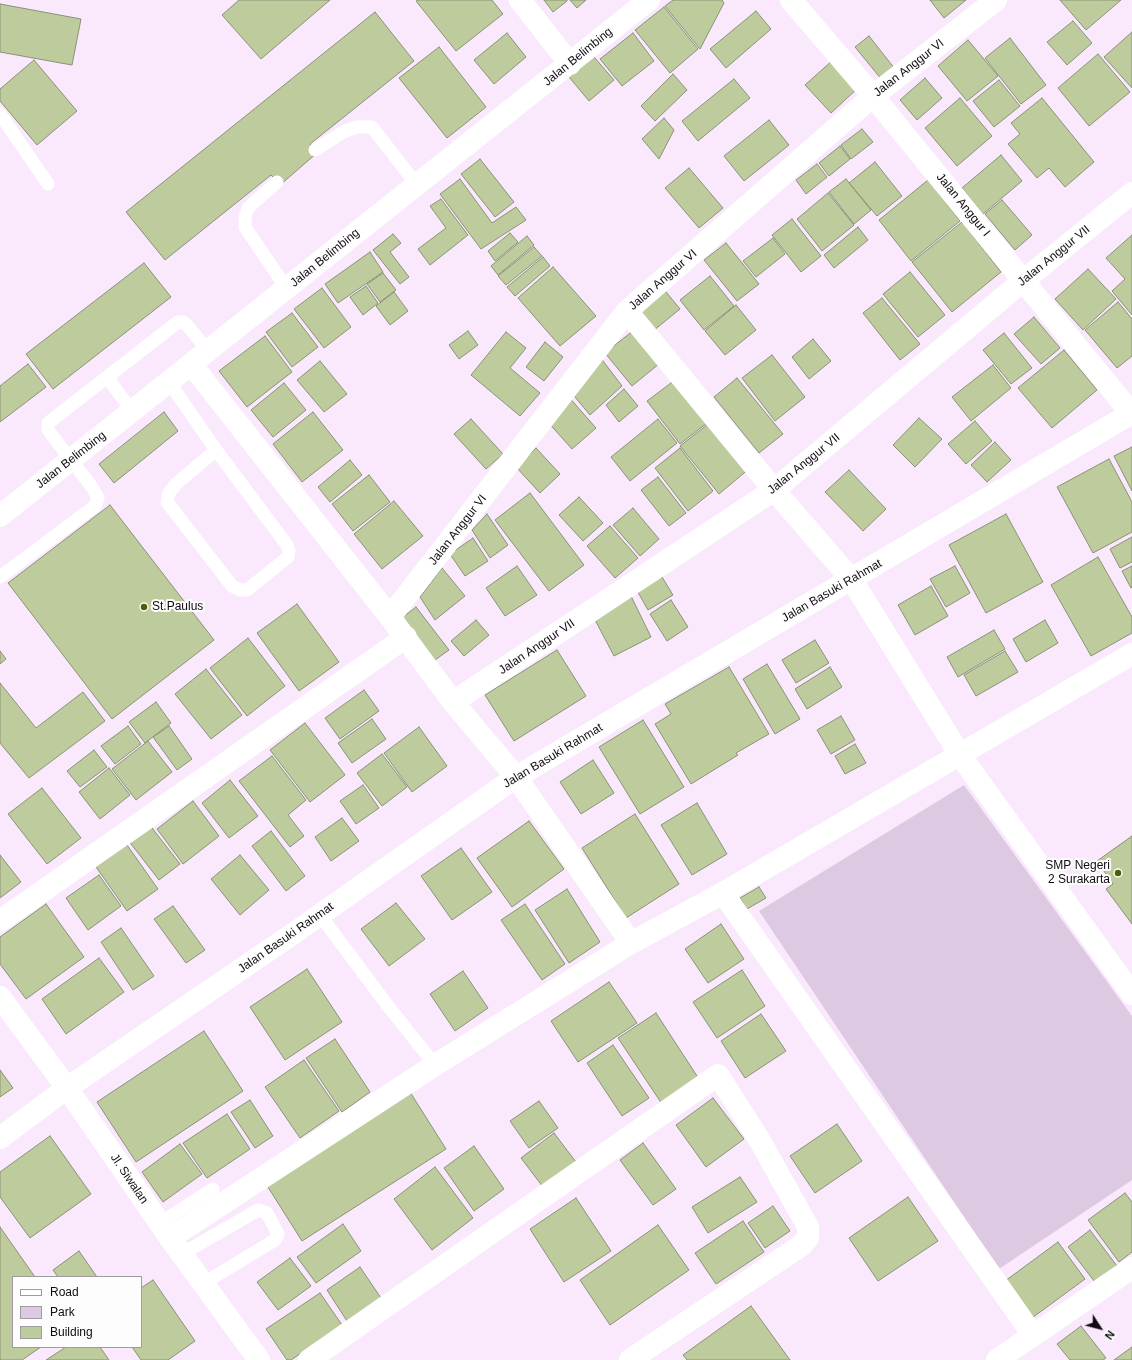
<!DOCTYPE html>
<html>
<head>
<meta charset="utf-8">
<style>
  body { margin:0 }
  #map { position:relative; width:1132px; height:1360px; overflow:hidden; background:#fae9fd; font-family:Arial,sans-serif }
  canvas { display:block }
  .legend { position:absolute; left:12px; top:1276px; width:130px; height:72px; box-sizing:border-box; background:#fdfdfd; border:1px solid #9f9c9f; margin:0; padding:5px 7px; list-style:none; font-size:12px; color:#110a12 }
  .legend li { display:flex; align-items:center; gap:8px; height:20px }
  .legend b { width:20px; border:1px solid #9f9c9f }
  .north { position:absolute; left:1080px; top:1308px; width:40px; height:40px; -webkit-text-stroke:3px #fdfdfd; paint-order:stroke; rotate:126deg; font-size:11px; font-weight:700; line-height:16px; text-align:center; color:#110a12 }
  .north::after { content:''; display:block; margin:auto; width:14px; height:18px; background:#110a12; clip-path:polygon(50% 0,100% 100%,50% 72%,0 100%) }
</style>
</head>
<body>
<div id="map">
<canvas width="1132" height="1360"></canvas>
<ul class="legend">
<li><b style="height:5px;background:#fff"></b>Road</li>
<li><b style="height:11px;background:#dec9e2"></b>Park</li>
<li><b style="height:11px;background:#becc9d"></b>Building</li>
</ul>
<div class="north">N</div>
</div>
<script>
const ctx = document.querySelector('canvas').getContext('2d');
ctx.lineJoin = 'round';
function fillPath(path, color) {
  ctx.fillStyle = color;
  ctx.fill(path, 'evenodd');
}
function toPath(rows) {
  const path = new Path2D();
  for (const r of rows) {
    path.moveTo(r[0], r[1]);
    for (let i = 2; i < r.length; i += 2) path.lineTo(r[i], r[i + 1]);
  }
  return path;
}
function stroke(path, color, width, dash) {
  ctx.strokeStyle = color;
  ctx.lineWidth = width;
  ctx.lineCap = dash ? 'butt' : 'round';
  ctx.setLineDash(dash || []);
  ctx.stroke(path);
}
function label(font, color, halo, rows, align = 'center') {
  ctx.font = font + ' Arial,sans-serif';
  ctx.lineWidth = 4;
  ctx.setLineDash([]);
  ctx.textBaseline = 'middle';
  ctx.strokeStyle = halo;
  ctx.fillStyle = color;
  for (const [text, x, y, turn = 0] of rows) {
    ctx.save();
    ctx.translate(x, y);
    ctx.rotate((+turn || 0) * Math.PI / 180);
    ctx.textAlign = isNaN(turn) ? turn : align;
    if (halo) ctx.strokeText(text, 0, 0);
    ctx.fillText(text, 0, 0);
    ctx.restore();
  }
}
fillPath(toPath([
  [964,785,1132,1016,1132,1180,999,1269,759,911]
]), '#dec9e2');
const building = toPath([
  [239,0,330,0,261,59,222,15,239,0],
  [418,0,492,0,503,14,456,51,416,1,418,0],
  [544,0,567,0,567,1,553,12,544,0],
  [570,0,586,0,577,8,570,0],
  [673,0,722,0,724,3,700,49,665,6,673,0],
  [930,0,966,0,944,18,930,0],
  [1060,0,1121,0,1086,30,1060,0],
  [0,4,81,19,72,65,0,52,0,4],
  [664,7,698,49,670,73,635,30,664,7],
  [756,11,771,29,726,68,710,49,756,11],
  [375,12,414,61,310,144,317,153,280,185,271,175,165,260,126,212,375,12],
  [1073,21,1092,43,1067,65,1047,42,1073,21],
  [1132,32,1132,88,1104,57,1132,32],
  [507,33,526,57,494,84,474,60,507,33],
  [633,33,654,61,622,86,600,59,633,33],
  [869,36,895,69,882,80,855,47,869,36],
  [1010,38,1046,85,1021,104,985,58,1010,38],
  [968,40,998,76,967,101,938,66,968,40],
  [439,47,486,107,447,138,399,78,439,47],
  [1098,54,1130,92,1089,126,1058,88,1098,54],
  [594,57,614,80,589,101,569,77,594,57],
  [34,60,77,111,37,145,0,101,0,89,34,60],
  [833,60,859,87,831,113,805,85,833,60],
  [673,74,687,90,655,121,641,106,673,74],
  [925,78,942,98,917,120,900,100,925,78],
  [734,79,750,98,698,141,682,121,734,79],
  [999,80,1020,106,994,127,973,101,999,80],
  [960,98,992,136,957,166,925,128,960,98],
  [1042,98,1094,162,1065,187,1049,168,1037,178,1008,144,1020,134,1011,123,1042,98],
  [664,118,674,130,659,159,642,139,664,118],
  [769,120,789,145,744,181,724,156,769,120],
  [862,129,873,142,851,159,841,145,862,129],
  [840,146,850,159,829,176,819,163,840,146],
  [1001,155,1022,181,983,214,962,188,1001,155],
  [480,159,514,202,495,217,461,174,480,159],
  [875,162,902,196,877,216,849,183,875,162],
  [817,164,827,177,806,194,796,180,817,164],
  [689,168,723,208,699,228,665,188,689,168],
  [460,179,492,223,516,207,526,220,481,249,440,194,460,179],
  [846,179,871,210,854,224,829,192,846,179],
  [928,180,960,221,911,261,879,220,928,180],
  [828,193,854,225,822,251,797,219,828,193],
  [441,199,468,235,430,265,418,249,446,228,430,206,441,199],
  [1002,200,1032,235,1015,250,985,214,1002,200],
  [792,219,821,256,801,272,772,235,792,219],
  [962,222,1001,272,952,312,912,262,962,222],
  [858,227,868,240,834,268,824,255,858,227],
  [510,233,518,242,495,261,488,251,510,233],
  [393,234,401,243,390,252,409,277,400,284,373,250,393,234],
  [1132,235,1132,315,1112,291,1125,279,1106,258,1132,235],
  [527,236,534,245,498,275,491,266,527,236],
  [773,238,785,254,756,277,743,261,773,238],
  [726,243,759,284,737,301,704,260,726,243],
  [534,247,542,256,506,285,498,276,534,247],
  [370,252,383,272,338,303,325,284,370,252],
  [543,257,550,266,515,296,507,287,543,257],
  [144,263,171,297,53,389,26,354,144,263],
  [553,267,596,316,560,346,518,298,553,267],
  [1088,269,1116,299,1083,330,1055,299,1088,269],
  [910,272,945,315,918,337,883,294,910,272],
  [383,273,396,290,380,302,367,284,383,273],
  [710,276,734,306,704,330,680,300,710,276],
  [366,286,378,303,363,315,350,297,366,286],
  [662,287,680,309,653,331,635,309,662,287],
  [322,288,351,327,324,348,294,309,322,288],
  [394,292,408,311,390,325,376,306,394,292],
  [882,298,920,344,900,360,863,313,882,298],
  [1118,302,1132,319,1132,356,1117,368,1085,330,1118,302],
  [736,305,756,330,725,355,705,331,736,305],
  [292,313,318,347,292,367,266,332,292,313],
  [1034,317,1060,348,1041,364,1014,334,1034,317],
  [634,330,660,363,632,386,605,353,634,330],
  [468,331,478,345,459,359,449,345,468,331],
  [506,332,526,348,510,368,540,393,520,416,471,375,506,332],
  [1004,333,1032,368,1011,384,983,350,1004,333],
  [265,336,292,372,247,407,219,371,265,336],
  [813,339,831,361,809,379,792,357,813,339],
  [545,342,563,357,544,381,526,367,545,342],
  [1064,350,1097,390,1052,428,1018,388,1064,350],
  [772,355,805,397,775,421,742,378,772,355],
  [600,357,622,386,590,415,570,391,600,357],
  [320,361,347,394,324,412,297,380,320,361],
  [28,364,46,387,0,422,0,386,28,364],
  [993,365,1011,388,971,421,952,397,993,365],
  [737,378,783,434,759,453,714,397,737,378],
  [675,380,707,423,680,444,647,401,675,380],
  [284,383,306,410,273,437,251,410,284,383],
  [624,389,638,406,619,422,606,405,624,389],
  [567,395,596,428,572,449,546,420,567,395],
  [164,412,178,431,114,483,99,464,164,412],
  [313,412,343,450,302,482,273,444,313,412],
  [919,418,942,439,915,467,893,445,919,418],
  [471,419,503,454,486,469,454,434,471,419],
  [658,419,677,443,630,481,611,457,658,419],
  [712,421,750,468,719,494,680,446,712,421],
  [975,421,992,441,966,464,948,444,975,421],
  [995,442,1011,460,987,482,971,465,995,442],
  [1132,447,1132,491,1114,456,1132,447],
  [536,448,560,474,540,493,516,467,536,448],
  [680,448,713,491,688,511,655,468,680,448],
  [1109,459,1132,502,1132,532,1093,553,1057,487,1109,459],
  [350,460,362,475,330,502,318,487,350,460],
  [849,470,886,509,863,531,825,492,849,470],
  [369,475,390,502,353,531,332,504,369,475],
  [658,477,686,513,669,526,641,490,658,477],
  [530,493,584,565,549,591,495,520,530,493],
  [579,497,603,523,583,541,559,515,579,497],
  [394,501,423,536,382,569,354,534,394,501],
  [110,505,214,640,112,719,8,583,110,505],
  [633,508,659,539,640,556,613,525,633,508],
  [487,514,508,545,490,558,472,530,487,514],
  [1006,514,1043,582,986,613,949,545,1006,514],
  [610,526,638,558,615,578,587,546,610,526],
  [1132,537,1132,562,1120,568,1110,549,1132,537],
  [473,538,488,561,465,576,450,554,473,538],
  [1098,557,1132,617,1132,633,1091,656,1051,585,1098,557],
  [517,566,537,595,505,616,486,588,517,566],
  [955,566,970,593,946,607,930,579,955,566],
  [1132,566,1132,587,1131,588,1122,571,1132,566],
  [442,568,465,596,435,620,420,597,442,568],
  [659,572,673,595,648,610,635,587,659,572],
  [931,586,948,616,915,635,898,605,931,586],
  [631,596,651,637,614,656,593,616,631,596],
  [671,600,688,627,667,641,650,614,671,600],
  [297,604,339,662,299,691,257,633,297,604],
  [416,607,449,650,435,660,403,617,416,607],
  [476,620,489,635,464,656,451,641,476,620],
  [1045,620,1058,643,1026,662,1013,639,1045,620],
  [994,630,1005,649,958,677,947,657,994,630],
  [248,638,285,686,247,716,210,668,248,638],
  [815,640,829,663,796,683,782,660,815,640],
  [557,650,586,696,514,741,485,695,557,650],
  [0,651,6,659,0,664,0,651],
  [1005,651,1018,672,976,696,964,675,1005,651],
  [767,664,800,719,775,734,743,679,767,664],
  [729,667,769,734,736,753,738,755,691,784,655,724,671,714,665,704,729,667],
  [830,667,842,687,807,709,795,689,830,667],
  [206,669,242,715,211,739,175,694,206,669],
  [0,683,36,728,83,692,105,721,29,778,0,743,0,683],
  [364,690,379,711,340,739,325,718,364,690],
  [156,702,171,723,145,743,129,722,156,702],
  [841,716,855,740,831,754,817,730,841,716],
  [372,719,386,739,352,763,338,743,372,719],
  [643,720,684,787,640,814,599,747,643,720],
  [305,723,345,775,310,802,270,750,305,723],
  [128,726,141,744,115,764,101,746,128,726],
  [169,726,192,759,177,770,153,737,169,726],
  [419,727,447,766,412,792,384,753,419,727],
  [148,741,172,772,136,800,112,769,148,741],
  [855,744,866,763,845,774,835,756,855,744],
  [94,750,107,767,80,787,67,771,94,750],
  [382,754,407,787,382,806,357,773,382,754],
  [272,756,306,800,288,815,304,836,290,847,239,781,272,756],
  [593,760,614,793,581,814,560,782,593,760],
  [109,768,130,795,100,819,79,792,109,768],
  [230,780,258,816,229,838,202,803,230,780],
  [363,785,379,808,356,824,340,801,363,785],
  [42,788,81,838,47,864,8,814,42,788],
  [193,801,219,836,183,864,157,829,193,801],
  [697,803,727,854,692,875,661,825,697,803],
  [635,814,679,884,626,918,582,848,635,814],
  [342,818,359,841,331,861,315,837,342,818],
  [529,821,564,869,512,907,477,858,529,821],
  [149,824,180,864,159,880,128,840,149,824],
  [271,831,305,876,286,891,252,846,271,831],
  [1132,836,1132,924,1106,889,1113,884,1097,861,1132,836],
  [127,845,158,889,127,911,96,867,127,845],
  [461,848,492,892,452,920,421,876,461,848],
  [0,855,21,882,0,898,0,855],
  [240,855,269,890,240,915,211,879,240,855],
  [99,875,121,906,88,930,66,898,99,875],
  [759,887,766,898,747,909,740,898,759,887],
  [567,889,600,942,569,963,535,910,567,889],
  [396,903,425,939,389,966,361,929,396,903],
  [46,904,84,957,26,999,0,964,0,937,46,904],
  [525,904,565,964,542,980,501,920,525,904],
  [173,906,205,950,186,963,154,919,173,906],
  [721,924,744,959,708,983,685,949,721,924],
  [121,928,154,976,133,990,101,942,121,928],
  [99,958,124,992,66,1034,42,999,99,958],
  [307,969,342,1022,285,1060,250,1007,307,969],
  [742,970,765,1006,717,1038,693,1002,742,970],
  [463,971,488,1008,455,1031,430,994,463,971],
  [609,982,637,1023,578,1062,551,1021,609,982],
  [656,1013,699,1079,662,1104,618,1038,656,1013],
  [761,1014,786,1051,745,1078,721,1041,761,1014],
  [204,1031,243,1091,136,1162,97,1102,204,1031],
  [335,1039,370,1092,342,1112,306,1058,335,1039],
  [613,1045,649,1098,622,1116,587,1063,613,1045],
  [304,1060,339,1111,300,1138,265,1087,304,1060],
  [0,1070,13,1088,0,1097,0,1070],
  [410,1092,446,1149,302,1241,266,1184,410,1092],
  [713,1098,744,1139,706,1167,676,1125,713,1098],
  [250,1100,273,1136,255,1148,231,1112,250,1100],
  [539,1101,558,1128,529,1148,510,1121,539,1101],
  [227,1114,250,1149,207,1178,183,1143,227,1114],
  [837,1124,862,1161,815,1193,790,1156,837,1124],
  [554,1133,579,1166,546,1191,521,1158,554,1133],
  [50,1136,91,1194,30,1238,0,1197,0,1172,50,1136],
  [643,1143,676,1189,653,1205,620,1160,643,1143],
  [180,1144,202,1174,163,1202,142,1172,180,1144],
  [474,1146,504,1189,474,1211,444,1168,474,1146],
  [435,1167,473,1218,432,1250,394,1199,435,1167],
  [740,1177,757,1202,708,1233,692,1207,740,1177],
  [1125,1193,1132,1202,1132,1252,1119,1262,1088,1220,1125,1193],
  [908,1197,938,1241,878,1281,849,1238,908,1197],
  [576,1198,611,1251,564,1282,530,1229,576,1198],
  [773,1206,790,1231,765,1248,748,1223,773,1206],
  [743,1221,764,1252,716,1284,695,1253,743,1221],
  [343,1224,361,1251,316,1283,297,1257,343,1224],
  [658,1225,689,1270,610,1325,580,1280,658,1225],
  [0,1227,35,1277,13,1277,13,1347,41,1347,22,1360,0,1360,0,1227],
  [1090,1230,1120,1270,1098,1286,1068,1247,1090,1230],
  [1058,1242,1085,1279,1032,1318,1005,1281,1058,1242],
  [79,1251,97,1277,58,1277,53,1270,79,1251],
  [290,1258,311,1286,278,1310,257,1282,290,1258],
  [360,1267,381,1298,347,1321,327,1290,360,1267],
  [153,1280,195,1341,168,1360,141,1360,132,1347,141,1347,141,1288,153,1280],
  [320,1293,342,1325,291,1360,287,1360,266,1329,320,1293],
  [751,1306,790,1360,687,1360,683,1355,751,1306],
  [1081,1326,1106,1358,1103,1360,1070,1360,1057,1344,1081,1326],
  [66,1347,100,1347,109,1360,46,1360,66,1347],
  [1132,1347,1132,1360,1114,1360,1132,1347]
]);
fillPath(building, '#becc9d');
stroke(building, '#899277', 1);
stroke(toPath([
  [0,114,48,184],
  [315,150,345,131,357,127,372,127,417,185],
  [277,182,248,208,245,218,245,227,287,289],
  [107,377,132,411],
  [169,382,216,450,287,545,289,551,288,557,247,590,240,590,232,586,167,502,169,493,176,484,216,450],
  [0,577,95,506,98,498,92,487,51,434,48,429,48,423,178,322,183,322,187,325,208,351],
  [320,915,388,1006,435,1065],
  [160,1223,213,1189],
  [182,1254,258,1210,267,1213,278,1234,275,1240,204,1283]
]), '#fff', 13);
stroke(toPath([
  [520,0,570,64],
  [791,0,873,96,1131,413],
  [627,311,774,490,852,580,960,755,1132,994],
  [191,364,390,617,453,702,516,777,631,943],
  [0,516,649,0],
  [390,617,627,311,873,96,996,0],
  [453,702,774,490,1024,280,1132,193],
  [723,893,1033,1335],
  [0,921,406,637],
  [170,1238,435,1065,631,943,723,893,1132,654],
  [309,1360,718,1075,760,1141,808,1227,808,1238,802,1245,630,1360],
  [997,1360,1132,1268]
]), '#fff', 22);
stroke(toPath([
  [0,997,67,1088,170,1238,259,1360],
  [0,1138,67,1088,297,931,516,777,1132,413]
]), '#fff', 22);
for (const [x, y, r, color] of [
  [144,607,4,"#4d5f04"],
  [1118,873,4,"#4d5f04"]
]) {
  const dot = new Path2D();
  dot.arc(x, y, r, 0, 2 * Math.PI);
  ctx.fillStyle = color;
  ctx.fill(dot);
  stroke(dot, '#fdfdfd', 1.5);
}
label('12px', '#110a12', '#fdfdfd', [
  ["Jalan Belimbing",578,57,-39],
  ["Jalan Anggur VI",909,68,-38],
  ["Jalan Anggur I",963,205,51],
  ["Jalan Anggur VII",1054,256,-39],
  ["Jalan Belimbing",325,258,-39],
  ["Jalan Anggur VI",663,280,-41],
  ["Jalan Belimbing",71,460,-38],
  ["Jalan Anggur VII",804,464,-39],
  ["Jalan Anggur VI",458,530,-52],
  ["Jalan Basuki Rahmat",832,591,-30],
  ["Jalan Anggur VII",537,647,-34],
  ["Jalan Basuki Rahmat",553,756,-31],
  ["Jalan Basuki Rahmat",286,938,-35],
  ["Jl. Siwalan",129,1179,56]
]);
label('12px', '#110a12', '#fdfdfd', [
  ["St.Paulus",152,607],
  ["SMP Negeri",1110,866,"right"],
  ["2 Surakarta",1110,880,"right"]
], 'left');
</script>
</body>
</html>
